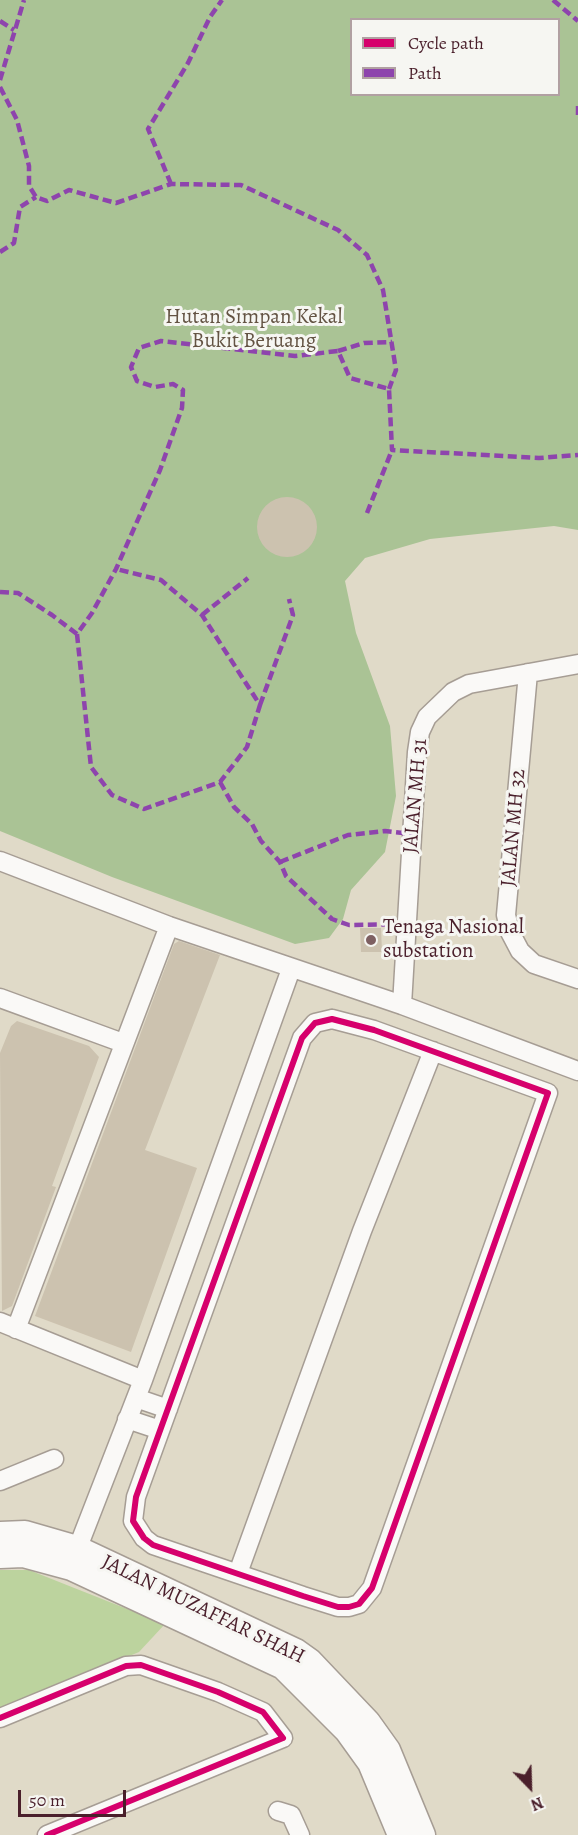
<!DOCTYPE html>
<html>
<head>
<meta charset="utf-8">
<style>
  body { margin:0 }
  #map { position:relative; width:578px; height:1835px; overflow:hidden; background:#e0dac8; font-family:Alegreya,serif }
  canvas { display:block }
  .legend { position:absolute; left:350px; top:18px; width:210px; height:78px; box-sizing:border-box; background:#f6f6f2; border:2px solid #b1a0a2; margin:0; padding:8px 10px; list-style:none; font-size:18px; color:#4a1f2b }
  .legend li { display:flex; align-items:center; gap:12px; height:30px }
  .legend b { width:30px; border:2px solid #b1a0a2 }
  .north { position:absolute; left:500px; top:1757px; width:60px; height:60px; -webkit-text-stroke:4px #f6f6f2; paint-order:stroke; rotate:157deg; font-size:16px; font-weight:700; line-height:24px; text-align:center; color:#4a1f2b }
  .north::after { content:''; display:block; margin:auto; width:21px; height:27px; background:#4a1f2b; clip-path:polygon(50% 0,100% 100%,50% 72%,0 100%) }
  .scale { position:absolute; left:18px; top:1790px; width:108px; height:27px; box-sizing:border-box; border:3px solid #4a1f2b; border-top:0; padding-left:8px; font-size:18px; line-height:21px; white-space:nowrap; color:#4a1f2b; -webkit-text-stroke:4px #f6f6f2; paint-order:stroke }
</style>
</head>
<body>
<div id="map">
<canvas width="578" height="1835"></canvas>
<ul class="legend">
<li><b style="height:8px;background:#d6006c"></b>Cycle path</li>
<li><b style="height:8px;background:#8e44ad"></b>Path</li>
</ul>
<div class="north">N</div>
<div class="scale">50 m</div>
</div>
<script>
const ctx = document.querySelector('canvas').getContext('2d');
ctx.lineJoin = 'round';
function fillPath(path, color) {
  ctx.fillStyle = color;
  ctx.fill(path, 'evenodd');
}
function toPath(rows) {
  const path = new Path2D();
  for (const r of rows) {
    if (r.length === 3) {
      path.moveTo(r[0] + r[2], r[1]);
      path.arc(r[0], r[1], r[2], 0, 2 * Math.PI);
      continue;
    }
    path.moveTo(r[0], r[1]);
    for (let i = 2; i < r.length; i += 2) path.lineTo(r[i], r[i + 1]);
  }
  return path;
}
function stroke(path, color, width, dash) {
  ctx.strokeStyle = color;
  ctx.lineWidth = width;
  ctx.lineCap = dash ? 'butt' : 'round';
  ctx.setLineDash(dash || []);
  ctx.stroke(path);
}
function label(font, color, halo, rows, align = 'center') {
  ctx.font = font + ' Alegreya,serif';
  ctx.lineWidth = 6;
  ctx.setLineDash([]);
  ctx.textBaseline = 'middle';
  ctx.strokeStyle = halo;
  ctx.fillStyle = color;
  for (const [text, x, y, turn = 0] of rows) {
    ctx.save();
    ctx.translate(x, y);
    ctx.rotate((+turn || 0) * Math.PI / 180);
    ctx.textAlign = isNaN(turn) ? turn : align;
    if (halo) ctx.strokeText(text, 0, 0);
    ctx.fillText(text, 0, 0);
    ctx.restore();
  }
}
fillPath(toPath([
  [0,1570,29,1570,165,1624,139,1652,0,1710]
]), '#bcd39e');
fillPath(toPath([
  [0,0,578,0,578,530,554,526,430,539,365,558,345,581,356,633,390,726,396,796,385,852,351,890,343,919,329,938,295,944,112,877,0,831],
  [352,20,558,20,558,94,352,94]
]), '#aac395');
fillPath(toPath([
  [287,527,30],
  [360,928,381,928,382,952,361,952],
  [179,941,220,955,145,1150,197,1168,131,1352,35,1316,174,944],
  [17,1021,89,1046,99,1057,52,1186,56,1187,12,1306,2,1311,0,1053,11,1026]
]), '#ccc2af');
const street = toPath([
  [528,673,506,915,510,932,520,951,534,964,578,979],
  [0,861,169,926,402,1005,578,1071],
  [0,998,123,1043],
  [402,1005,417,752,420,732,427,717,453,692,469,684,578,664],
  [332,1019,374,1030,548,1093,372,1588,359,1604,349,1607,338,1607,303,1596,153,1545,144,1538,133,1521,136,1497,302,1038,315,1023,332,1019],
  [0,1322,143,1380],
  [16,1329,169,926],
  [136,1398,168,1409],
  [127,1419,160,1430],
  [0,1481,54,1459],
  [73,1560,143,1380,291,969],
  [238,1573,362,1231,433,1051],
  [0,1718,126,1666,141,1665,218,1692,263,1712,283,1738,47,1835],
  [278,1811,291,1815,300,1835]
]);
const secondary = toPath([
  [0,1534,25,1533,77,1548,296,1651,310,1661,368,1722,388,1750,423,1835],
  [0,1556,23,1555,71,1568,283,1667,347,1731,370,1763,400,1835]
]);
stroke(street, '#a69d94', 21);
stroke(secondary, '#a69d94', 27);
stroke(street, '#faf9f7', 18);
stroke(secondary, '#faf9f7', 24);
stroke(toPath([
  [553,0,578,21],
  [0,21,14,30],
  [0,80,24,0],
  [0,87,17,120,29,166,29,186,36,197,47,201,69,190,116,203,171,184,241,185,338,230,367,255,383,290,396,370,389,389],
  [578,106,578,115],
  [171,184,148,129,188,63,210,17,222,0],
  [0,252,14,243,20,207,36,197],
  [338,351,364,343,392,342],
  [367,513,392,450],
  [0,592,18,593,52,615,77,634,92,613,116,569,160,470,182,408,183,390,173,384,155,387,137,381,131,367,139,348,161,341,295,356,338,351,350,378,389,389,392,450,539,458,578,455],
  [202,615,248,578],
  [77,634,91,767,112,795,144,809,220,782,247,747,260,705,202,615,161,580,116,569],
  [260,705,293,615,289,599],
  [220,782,234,807,252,824,261,841,280,862,286,876,332,919,349,925,408,924],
  [280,862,348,835,385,831,413,834]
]), '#8e44ad', 4.5, [9, 4.5]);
stroke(toPath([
  [332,1019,374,1030,548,1093,372,1588,359,1604,349,1607,338,1607,303,1596,153,1545,144,1538,133,1521,136,1497,302,1038,315,1023,332,1019],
  [0,1718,126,1666,141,1665,218,1692,263,1712,283,1738,47,1835]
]), '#d6006c', 6);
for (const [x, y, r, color] of [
  [371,940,6,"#7e6062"]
]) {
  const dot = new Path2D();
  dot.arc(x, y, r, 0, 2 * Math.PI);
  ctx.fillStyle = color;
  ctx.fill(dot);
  stroke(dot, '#f6f6f2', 2);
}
label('21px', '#635343', '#f6f6f2', [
  ["Hutan Simpan Kekal",254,318],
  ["Bukit Beruang",254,342]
]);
label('21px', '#4a1f2b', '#f6f6f2', [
  ["JALAN MH 31",416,796,-85],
  ["JALAN MH 32",514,828,-85],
  ["JALAN MUZAFFAR SHAH",203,1610,26]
]);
label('21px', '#4a1f2b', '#f6f6f2', [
  ["Tenaga Nasional",383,928],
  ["substation",383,952]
], 'left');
</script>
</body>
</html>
